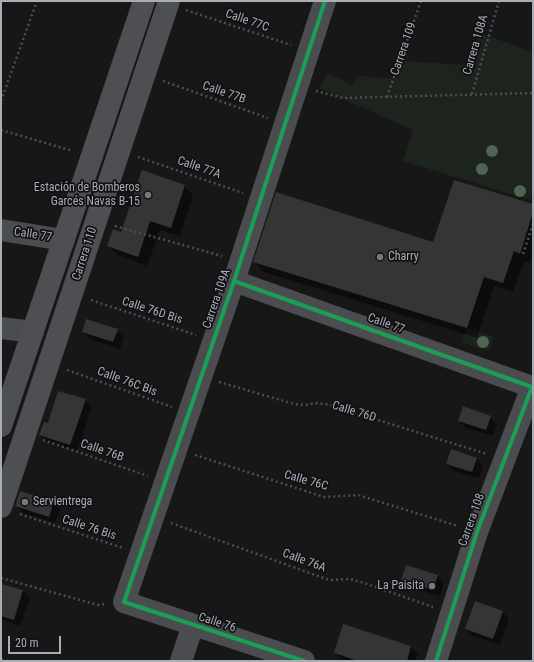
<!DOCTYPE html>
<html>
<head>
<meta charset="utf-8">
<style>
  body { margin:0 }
  #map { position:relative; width:534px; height:662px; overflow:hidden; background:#171717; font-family:"Roboto Condensed",sans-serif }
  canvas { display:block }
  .frame { position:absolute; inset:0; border:2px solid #a8adb8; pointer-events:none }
  .scale { position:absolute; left:8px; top:636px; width:53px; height:18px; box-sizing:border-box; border:2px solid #a8adb8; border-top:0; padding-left:5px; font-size:12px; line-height:14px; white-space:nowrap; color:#a8adb8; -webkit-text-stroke:3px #111113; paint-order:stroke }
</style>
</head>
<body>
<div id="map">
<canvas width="534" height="662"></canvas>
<div class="frame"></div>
<div class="scale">20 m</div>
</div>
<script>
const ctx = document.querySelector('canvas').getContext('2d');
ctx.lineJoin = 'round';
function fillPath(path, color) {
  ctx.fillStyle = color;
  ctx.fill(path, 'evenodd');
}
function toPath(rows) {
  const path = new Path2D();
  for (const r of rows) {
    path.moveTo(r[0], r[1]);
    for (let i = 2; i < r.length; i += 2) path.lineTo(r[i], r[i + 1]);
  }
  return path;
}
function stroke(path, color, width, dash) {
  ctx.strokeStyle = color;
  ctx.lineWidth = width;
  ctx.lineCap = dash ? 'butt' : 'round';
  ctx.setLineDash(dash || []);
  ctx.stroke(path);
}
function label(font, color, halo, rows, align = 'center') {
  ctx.font = font + ' "Roboto Condensed",sans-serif';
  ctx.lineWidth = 3.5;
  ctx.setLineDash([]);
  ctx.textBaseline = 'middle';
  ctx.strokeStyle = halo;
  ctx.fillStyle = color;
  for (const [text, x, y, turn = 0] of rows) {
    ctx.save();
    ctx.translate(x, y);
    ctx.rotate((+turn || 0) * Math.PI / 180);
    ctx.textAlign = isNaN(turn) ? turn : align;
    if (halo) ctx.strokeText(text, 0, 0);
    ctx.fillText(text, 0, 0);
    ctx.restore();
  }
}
fillPath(toPath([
  [480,33,533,52,533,192,530,200,403,161,413,130,319,88,328,73,352,85,358,76,396,79,405,61,475,66,472,54],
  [467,328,494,337,489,351,462,342]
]), '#1d241e');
fillPath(toPath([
  [184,186,193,195,180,236,160,230,147,266,118,255,108,246],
  [533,205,533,254,530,263,524,261,513,292,494,286,477,338,264,272,254,262,434,244],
  [117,330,124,336,120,349,90,339,83,332],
  [85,400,92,407,77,451,47,442,40,435,48,424],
  [490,417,497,424,493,436,466,428,459,421],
  [477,458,483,465,479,478,454,471,447,464],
  [53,503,60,509,55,523,23,513,16,506],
  [437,576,444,583,440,596,409,587,402,580],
  [1,585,23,591,30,598,20,626,1,620],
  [475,602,503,612,509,619,500,645,473,636,466,629],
  [344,625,411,647,418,654,415,661,342,660,335,653]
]), '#0007');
fillPath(toPath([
  [142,170,185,185,171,228,150,221,138,257,107,246,113,229,121,232],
  [454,180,533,204,533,212,520,254,514,251,503,283,484,277,467,328,253,262,276,192,433,242],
  [86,319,118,329,113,342,82,332],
  [58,391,86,399,70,445,39,435,44,422,48,423],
  [463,406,491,416,486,430,458,421],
  [451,449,477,458,472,472,446,464],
  [20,491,54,502,49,517,15,506],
  [406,565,438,575,433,590,401,580],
  [1,584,23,590,14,620,1,616],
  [475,601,503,611,493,639,465,629],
  [343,624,411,646,407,661,358,661,334,653]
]), '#353536');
stroke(toPath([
  [186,10,291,45],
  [163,81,268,118],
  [316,91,343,98,533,93],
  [472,94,499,1],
  [387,97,421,1],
  [1,101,37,1],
  [1,130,73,151],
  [138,157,243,193],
  [115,226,222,256],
  [523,254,533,224],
  [91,300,196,335],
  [67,370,172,407],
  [219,382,294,404,305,405,318,403,330,405,487,454],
  [43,440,148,476],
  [195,455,324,497,358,495,458,526],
  [20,514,123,548],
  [171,523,329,580,350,579,361,582,433,607],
  [1,578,98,605,106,604],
  [1,659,7,661]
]), '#4d4e52', 2.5, [2, 3]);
stroke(toPath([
  [1,230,64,240],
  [234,281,532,387,477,532,436,661],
  [1,328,33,332],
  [181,661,193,625],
  [304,661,124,602,234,281,325,1]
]), '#4b4c50', 22);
stroke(toPath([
  [1,426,144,1],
  [1,507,169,1]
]), '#4d4f52', 22);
stroke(toPath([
  [234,281,532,387,477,532,436,661],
  [304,661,124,602,234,281,325,1]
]), '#1a9f57', 4);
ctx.fillStyle = '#506451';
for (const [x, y] of [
  [492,151],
  [482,169],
  [520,191],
  [483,342]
]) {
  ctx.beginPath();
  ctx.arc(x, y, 6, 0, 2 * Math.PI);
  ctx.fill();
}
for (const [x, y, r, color] of [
  [148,195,4,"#757880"],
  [380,257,4,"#757880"],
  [25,502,4,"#757880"],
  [432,586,4,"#757880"]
]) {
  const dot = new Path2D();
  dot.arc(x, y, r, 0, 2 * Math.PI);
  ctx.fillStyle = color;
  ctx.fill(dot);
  stroke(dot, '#111113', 1.5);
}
label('12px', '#a8adb8', '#111113', [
  ["Calle 77C",247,21,19],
  ["Carrera 108A",476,45,-74],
  ["Carrera 109",404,49,-71],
  ["Calle 77B",224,93,19],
  ["Calle 77A",199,168,19],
  ["Calle 77",33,235,9],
  ["Carrera 110",85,254,-72],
  ["Carrera 109A",217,299,-71],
  ["Calle 76D Bis",152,311,18],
  ["Calle 77",386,324,19],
  ["Calle 76C Bis",127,382,20],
  ["Calle 76D",354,412,17],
  ["Calle 76B",102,451,19],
  ["Calle 76C",306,481,16],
  ["Carrera 108",472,520,-70],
  ["Calle 76 Bis",89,528,18],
  ["Calle 76A",304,561,20],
  ["Calle 76",217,623,18]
]);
label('12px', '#a8adb8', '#111113', [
  ["Estación de Bomberos",140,188],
  ["Garcés Navas B-15",140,202],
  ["Charry",388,257,"left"],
  ["Servientrega",33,502,"left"],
  ["La Paisita",424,586]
], 'right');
</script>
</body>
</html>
